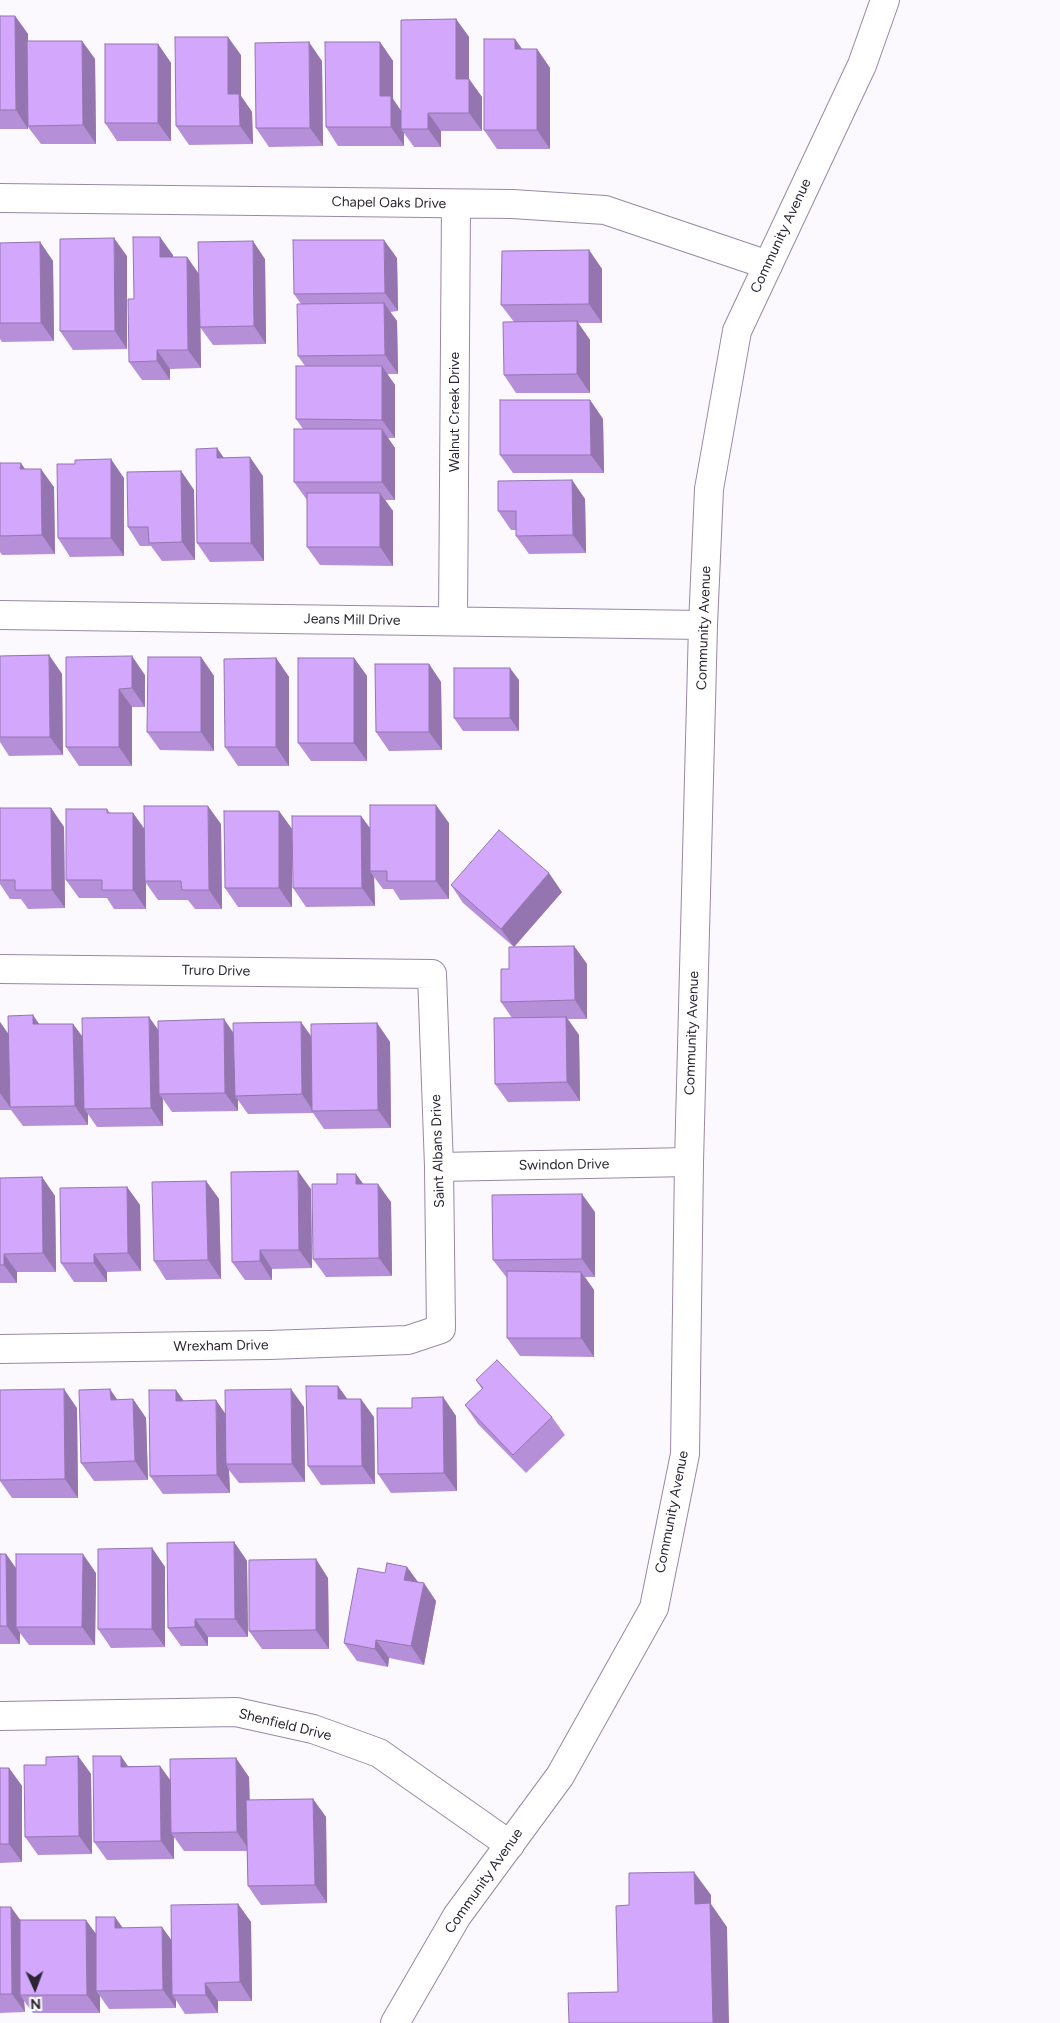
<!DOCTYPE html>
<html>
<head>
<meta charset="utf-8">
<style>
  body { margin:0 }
  #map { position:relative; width:1060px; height:2023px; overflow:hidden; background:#fbf8fe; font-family:Figtree,sans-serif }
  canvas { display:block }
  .north { position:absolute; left:10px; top:1963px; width:50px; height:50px; -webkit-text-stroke:4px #fff; paint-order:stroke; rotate:178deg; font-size:14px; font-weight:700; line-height:20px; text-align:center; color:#2c2632 }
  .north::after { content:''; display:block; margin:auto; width:18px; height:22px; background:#2c2632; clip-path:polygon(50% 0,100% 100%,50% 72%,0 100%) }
</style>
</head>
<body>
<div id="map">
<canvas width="1060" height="2023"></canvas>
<div class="north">N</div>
</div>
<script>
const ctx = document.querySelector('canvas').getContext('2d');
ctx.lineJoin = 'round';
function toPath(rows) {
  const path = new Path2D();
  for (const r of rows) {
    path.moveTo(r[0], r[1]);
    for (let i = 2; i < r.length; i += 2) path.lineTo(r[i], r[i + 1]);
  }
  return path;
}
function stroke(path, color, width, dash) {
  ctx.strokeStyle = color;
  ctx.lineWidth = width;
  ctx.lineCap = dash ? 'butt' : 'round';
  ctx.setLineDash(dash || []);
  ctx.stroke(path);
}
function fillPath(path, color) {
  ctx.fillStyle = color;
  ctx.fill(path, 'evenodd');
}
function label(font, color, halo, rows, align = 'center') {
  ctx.font = font + ' Figtree,sans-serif';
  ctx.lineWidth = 5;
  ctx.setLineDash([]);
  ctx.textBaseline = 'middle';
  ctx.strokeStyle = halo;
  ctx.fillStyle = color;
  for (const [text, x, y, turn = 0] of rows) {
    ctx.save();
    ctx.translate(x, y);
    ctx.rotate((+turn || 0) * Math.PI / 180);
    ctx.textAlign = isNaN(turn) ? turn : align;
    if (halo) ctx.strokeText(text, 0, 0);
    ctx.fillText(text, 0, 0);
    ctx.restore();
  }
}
const minor = toPath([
  [0,198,512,204,605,210,768,265],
  [0,615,703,625],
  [453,621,456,204],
  [0,969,432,974,439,1167,441,1329,408,1340,269,1345,0,1349],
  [439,1167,689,1162],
  [0,1716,236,1712,313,1729,379,1753,510,1845]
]);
const tertiary = toPath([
  [395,2023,457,1916,560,1776,654,1608,685,1454,689,1162,703,625,709,489,737,331,862,65,885,0]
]);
stroke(minor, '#9789a6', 30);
stroke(tertiary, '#9789a6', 30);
stroke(minor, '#fff', 28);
stroke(tertiary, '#fff', 28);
fillPath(toPath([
  [0,16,15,16,28,34,28,41,82,41,95,59,96,144,41,144,28,127,28,129,0,129],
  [456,19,469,37,469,79,482,97,482,131,441,131,441,147,414,147,404,133,404,146,338,146,326,127,380,42,393,61,393,99,401,111],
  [158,44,171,63,171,141,117,141,105,123],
  [537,49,550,68,550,149,497,149,484,130],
  [241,55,241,96,252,112,253,144,189,145,176,126],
  [322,61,323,146,269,147,256,128],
  [40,242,53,261,54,341,2,342,0,339,0,243],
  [589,250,602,269,602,323,578,323,590,340,590,393,516,393,504,375,514,322,501,305],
  [173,255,173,257,187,257,199,274,265,259,266,344,213,345,200,327,201,368,170,369,170,380,142,380,129,362,134,299],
  [127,256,127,349,73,350,60,331],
  [397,258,398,311,390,312,397,321,398,374,387,374,395,385,395,438,388,438,395,448,395,500,385,500,393,511,393,566,320,565,307,547,307,500,294,482,303,429,296,419,305,366,298,356,301,304,294,294],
  [590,400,603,419,604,473,513,473,500,455],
  [217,448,223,457,263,476,264,561,210,562,197,543],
  [0,463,25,469,54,487,55,554,2,555,0,552],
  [181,471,194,490,195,560,162,561,151,546,140,546,128,527],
  [124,478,124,556,70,557,58,538],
  [572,480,585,499,586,553,529,554,516,536,516,530,511,530,498,511],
  [49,655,62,674,63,755,9,756,0,742,0,656],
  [66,657,145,675,145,707,132,707,132,766,79,766,66,747],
  [201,657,214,676,214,751,160,750,147,732],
  [276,658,289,677,289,766,238,766,225,747],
  [354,658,367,676,367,761,311,761,298,743],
  [429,664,441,682,442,750,389,751,376,732],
  [519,680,519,731,463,731,454,718],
  [0,808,51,808,64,827,65,908,28,909,21,899,10,899,0,884],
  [107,809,110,813,133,813,144,829,221,824,222,909,195,909,188,900,158,900,146,883,146,909,114,909,107,898,79,898,66,880],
  [279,811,292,829,292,907,238,907,225,888],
  [361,816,370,828,449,823,449,899,400,900,393,889,383,889,374,877,375,906,306,907,293,888],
  [451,885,562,892,514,947,463,903],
  [574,946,587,964,587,1019,568,1019,579,1035,580,1101,508,1102,495,1084,512,1018,501,1002,509,969],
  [0,1022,8,1034,39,1024,73,1024,83,1037,158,1030,234,1033,311,1036,377,1023,390,1042,391,1128,324,1129,313,1113,248,1114,238,1100,238,1111,172,1112,163,1099,163,1126,97,1127,88,1114,88,1125,23,1126,11,1110,0,1110],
  [356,1174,363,1184,391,1202,392,1276,326,1277,313,1259,337,1184],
  [42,1177,55,1196,56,1272,17,1272,17,1283,0,1283,0,1178],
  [206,1181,219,1199,221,1279,166,1280,154,1261],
  [127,1187,140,1205,141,1271,107,1272,107,1282,74,1282,61,1263],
  [311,1189,312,1268,272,1269,272,1280,245,1280,232,1262],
  [595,1212,595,1277,585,1277,594,1290,594,1357,520,1356,507,1338,507,1278,493,1260],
  [476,1380,552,1417,565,1435,526,1473,478,1424,465,1405,482,1389],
  [0,1390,77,1408,78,1498,12,1498,0,1481],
  [443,1397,456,1416,457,1491,391,1493,378,1474,412,1408],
  [133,1399,146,1418,148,1480,94,1481,81,1463,118,1400],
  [347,1399,374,1417,375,1484,321,1485,308,1466],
  [304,1407,305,1482,239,1483,229,1470,230,1493,163,1494,150,1476,225,1414],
  [234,1542,247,1561,248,1637,208,1637,208,1646,181,1646,168,1628],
  [152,1548,165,1567,165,1647,111,1648,98,1629],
  [0,1554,6,1554,16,1568,96,1573,95,1645,29,1645,20,1633,20,1644,0,1644],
  [407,1567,418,1582,436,1601,424,1665,389,1658,388,1667,357,1661,344,1643,385,1573],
  [328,1578,329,1649,262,1649,249,1631],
  [78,1756,91,1774,92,1854,38,1855,25,1837,46,1765],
  [128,1766,160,1766,170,1780,249,1777,250,1800,313,1799,326,1817,327,1903,261,1905,248,1886,247,1851,184,1851,174,1837,174,1859,107,1860,94,1842],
  [0,1768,9,1768,22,1786,22,1862,0,1863],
  [238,1904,251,1922,252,2001,218,2001,218,2013,185,2014,176,2000,176,2008,109,2009,100,1996,100,2013,33,2013,24,2001,25,2012,0,2013,0,1907,20,1920,96,1933,123,1928,172,1940]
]), '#b590d8');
fillPath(toPath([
  [15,16,28,34,28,129,16,110],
  [456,19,469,37,469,79,482,97,482,131,469,113,456,79],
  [228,37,241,55,241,96,252,112,253,144,240,126,228,94],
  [515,39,528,57,515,49],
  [82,41,95,59,96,144,83,125],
  [309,42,322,61,323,146,310,128],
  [380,42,393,61,393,99,404,115,401,129,404,133,404,146,391,127,380,96],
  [158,44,171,63,171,141,158,123],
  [537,49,550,68,550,149,537,130],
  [428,113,441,131,441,147,428,129],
  [160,237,173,255,173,276,160,257],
  [114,238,127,256,127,349,115,331],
  [384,240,397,258,398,311,385,293],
  [253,241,265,259,266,344,254,326],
  [40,242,53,261,54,341,41,323],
  [589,250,602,269,602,323,589,304],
  [187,257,200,276,201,368,188,350],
  [384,303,397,321,398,374,385,355],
  [577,321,590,340,590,393,577,374],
  [157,350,170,369,170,380,157,361],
  [382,366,395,385,395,438,382,420],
  [590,400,603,419,604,473,591,455],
  [382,429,395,448,395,500,382,482],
  [217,448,230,467,217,458],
  [250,457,263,476,264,561,251,543],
  [111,459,124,478,124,556,111,538],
  [21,463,33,481,20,469],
  [41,469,54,487,55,554,42,535],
  [181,471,194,490,195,560,182,542],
  [572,480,585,499,586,553,573,535],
  [380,493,393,511,393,566,380,547],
  [49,655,62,674,63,755,50,737],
  [132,656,145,675,145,707,132,688],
  [201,657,214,676,214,751,201,732],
  [276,658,289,677,289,766,276,747],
  [354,658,367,676,367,761,354,743],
  [429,664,441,682,442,750,429,732],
  [510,668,519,680,519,731,510,718],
  [119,689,132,707,132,766,119,747],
  [436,805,449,823,449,899,436,881],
  [208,806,221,824,222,909,209,890],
  [51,808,64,827,65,908,52,890],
  [279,811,292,829,292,907,279,888],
  [133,813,146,831,145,881,146,883,146,909,133,890],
  [361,816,374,834,370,871,374,877,375,906,362,888],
  [549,873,562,892,514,947,501,929],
  [574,946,587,964,587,1019,575,1000],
  [33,1015,46,1034,33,1024],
  [149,1017,162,1035,159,1094,163,1099,163,1126,151,1108],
  [566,1017,579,1035,580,1101,567,1082],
  [224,1019,237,1038,235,1096,238,1100,238,1111,225,1093],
  [0,1022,10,1036,10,1107,0,1093],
  [301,1022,314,1040,313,1111,302,1094],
  [377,1023,390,1042,391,1128,378,1110],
  [73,1024,86,1042,84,1109,88,1114,88,1125,75,1106],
  [298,1171,311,1189,312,1268,299,1250],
  [356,1174,369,1192,356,1184],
  [42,1177,55,1196,56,1272,43,1253],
  [206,1181,219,1199,221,1279,208,1260],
  [378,1184,391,1202,392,1276,379,1258],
  [127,1187,140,1205,141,1271,128,1253],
  [582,1194,595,1212,595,1277,582,1259],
  [260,1250,272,1269,272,1280,260,1261],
  [4,1254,17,1272,17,1283,4,1265],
  [94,1254,107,1272,107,1282,94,1263],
  [581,1272,594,1290,594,1357,581,1338],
  [338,1386,351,1404,338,1399],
  [64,1389,77,1408,78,1498,65,1479],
  [110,1389,123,1408,111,1400],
  [291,1389,304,1407,305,1482,292,1464],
  [176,1390,189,1408,176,1401],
  [443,1397,456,1416,457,1491,444,1473],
  [133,1399,146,1418,148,1480,135,1461],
  [361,1399,374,1417,375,1484,362,1466],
  [216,1400,229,1419,226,1464,229,1470,230,1493,217,1475],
  [234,1542,247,1561,248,1637,235,1619],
  [152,1548,165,1567,165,1647,152,1629],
  [6,1554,19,1573,16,1627,20,1633,20,1644,7,1626],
  [83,1554,96,1573,95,1645,82,1627],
  [316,1559,328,1578,329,1649,316,1630],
  [407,1567,420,1585,404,1580],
  [424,1583,436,1601,424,1665,411,1646],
  [195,1619,208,1637,208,1646,195,1627],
  [376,1640,389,1658,388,1667,375,1649],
  [78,1756,91,1774,92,1854,79,1836],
  [121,1756,134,1775,121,1767],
  [236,1758,249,1777,250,1851,237,1832],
  [160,1766,173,1784,171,1833,174,1837,174,1859,161,1841],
  [9,1768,22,1786,22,1862,9,1844],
  [313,1799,326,1817,327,1903,315,1885],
  [694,1872,711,1895,711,1904,727,1927,729,2023,713,2023,695,1904],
  [238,1904,251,1922,252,2001,240,1982],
  [11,1907,24,1925,20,1995,24,2001,25,2012,12,1994],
  [115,1917,128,1935,115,1928],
  [86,1920,99,1938,96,1991,100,1996,100,2013,87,1995],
  [162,1927,175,1945,172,1995,176,2000,176,2008,163,1990],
  [205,1983,218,2001,218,2013,206,1995]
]), '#9475b0');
const building = toPath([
  [0,16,15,16,16,110,0,110,0,16],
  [456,19,456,79,469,79,469,113,428,113,428,129,401,129,401,20,456,19],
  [175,37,228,37,228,94,239,94,240,126,176,126,175,37],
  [484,39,515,39,515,49,537,49,537,130,484,130,484,39],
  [27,41,82,41,83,125,28,126,27,41],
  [309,42,310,128,256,128,255,43,309,42],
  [325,42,380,42,380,96,391,96,391,127,326,127,325,42],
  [105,44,158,44,158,123,105,123,105,44],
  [133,237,160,237,160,257,187,257,188,350,157,350,157,361,129,362,128,299,134,299,133,237],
  [114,238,115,331,60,331,60,239,114,238],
  [293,240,384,240,385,293,294,294,293,240],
  [253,241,254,326,200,327,198,242,253,241],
  [40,242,41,323,0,323,0,243,40,242],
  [589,250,589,304,501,305,502,251,589,250],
  [384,303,385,355,298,356,297,304,384,303],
  [577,321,577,374,504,375,503,322,577,321],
  [296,366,382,366,382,420,296,419,296,366],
  [500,400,590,400,591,455,500,455,500,400],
  [294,429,382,429,382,482,294,482,294,429],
  [217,448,217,458,250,457,251,543,197,543,196,449,217,448],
  [111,459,111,538,58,538,57,464,75,464,75,460,111,459],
  [0,463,21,463,20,469,41,469,42,535,0,536,0,463],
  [181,471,182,542,149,543,148,527,128,527,127,472,181,471],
  [572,480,573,535,516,536,516,511,498,511,498,481,572,480],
  [307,493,380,493,380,547,307,547,307,493],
  [49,655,50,737,0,737,0,656,49,655],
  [132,656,132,688,119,689,119,747,66,747,66,657,132,656],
  [148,657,201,657,201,732,147,732,148,657],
  [276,658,276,747,225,747,224,659,276,658],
  [298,658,354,658,354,743,298,743,298,658],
  [375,664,429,664,429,732,376,732,375,664],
  [454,668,510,668,510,718,454,718,454,668],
  [370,805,436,805,436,881,387,881,387,871,370,871,370,805],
  [144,806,208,806,209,890,182,890,181,881,145,881,144,806],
  [0,808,51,808,52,890,15,890,15,880,0,880,0,808],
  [66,809,107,809,107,813,133,813,133,890,102,890,102,880,66,880,66,809],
  [224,811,279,811,279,888,225,888,224,811],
  [292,816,361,816,362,888,293,888,292,816],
  [499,830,549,873,501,929,451,885,499,830],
  [574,946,575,1000,501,1002,501,969,509,969,509,947,574,946],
  [33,1015,33,1024,73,1024,75,1106,10,1107,8,1016,33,1015],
  [149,1017,151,1108,84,1109,82,1018,149,1017],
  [566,1017,567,1082,495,1084,494,1018,566,1017],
  [224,1019,225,1093,159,1094,158,1021,224,1019],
  [301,1022,302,1094,235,1096,233,1023,301,1022],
  [377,1023,378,1110,312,1111,311,1024,377,1023],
  [298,1171,299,1250,260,1250,260,1261,232,1262,231,1172,298,1171],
  [337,1174,356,1174,356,1184,378,1184,379,1258,313,1259,312,1184,337,1184,337,1174],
  [42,1177,43,1253,4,1254,4,1265,0,1265,0,1178,42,1177],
  [206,1181,208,1260,154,1261,152,1182,206,1181],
  [127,1187,128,1253,94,1254,94,1263,61,1263,60,1188,127,1187],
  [582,1194,582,1259,493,1260,492,1195,582,1194],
  [507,1271,581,1272,581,1338,507,1338,507,1271],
  [497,1360,552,1417,513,1455,465,1405,483,1388,476,1380,497,1360],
  [306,1386,338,1386,338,1399,361,1399,362,1466,308,1466,306,1386],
  [64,1389,65,1479,0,1480,0,1390,64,1389],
  [110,1389,111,1400,133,1399,135,1461,81,1463,79,1390,110,1389],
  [291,1389,292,1464,226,1464,225,1390,291,1389],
  [149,1390,176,1390,176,1401,216,1400,217,1475,150,1476,149,1390],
  [443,1397,444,1473,378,1474,377,1408,412,1408,412,1398,443,1397],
  [234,1542,235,1619,195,1619,195,1627,168,1628,167,1543,234,1542],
  [152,1548,152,1629,98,1629,98,1549,152,1548],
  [0,1554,6,1554,7,1626,0,1626,0,1554],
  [16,1554,83,1554,82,1627,16,1627,16,1554],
  [316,1559,316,1630,249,1631,249,1560,316,1559],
  [387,1563,407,1567,404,1580,424,1583,411,1646,376,1640,375,1649,344,1643,358,1568,385,1573,387,1563],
  [78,1756,79,1836,25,1837,24,1765,46,1765,46,1757,78,1756],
  [93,1756,121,1756,121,1767,160,1766,161,1841,94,1842,93,1756],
  [236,1758,237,1832,171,1833,170,1759,236,1758],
  [0,1768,9,1768,9,1844,0,1844,0,1768],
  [313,1799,315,1885,248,1886,246,1800,313,1799],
  [694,1872,695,1904,710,1903,713,2023,569,2023,568,1993,618,1992,616,1906,629,1905,629,1873,694,1872],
  [238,1904,240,1982,205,1983,206,1995,172,1995,171,1905,238,1904],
  [0,1907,11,1907,12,1994,0,1994,0,1907],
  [96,1917,115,1917,115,1928,162,1927,163,1990,96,1991,96,1917],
  [20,1920,86,1920,87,1995,20,1995,20,1920]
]);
fillPath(building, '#d3a7fb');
stroke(building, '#9475b0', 1);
label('14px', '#2c2632', '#fff', [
  ["Chapel Oaks Drive",389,203,1],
  ["Community Avenue",781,236,-65],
  ["Walnut Creek Drive",455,412,-90],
  ["Jeans Mill Drive",352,620,1],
  ["Community Avenue",704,628,-88],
  ["Truro Drive",216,971,1],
  ["Community Avenue",692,1033,-88],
  ["Saint Albans Drive",438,1151,-92],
  ["Swindon Drive",564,1165,-1],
  ["Wrexham Drive",221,1346,-1],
  ["Community Avenue",672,1512,-79],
  ["Shenfield Drive",285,1725,14],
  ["Community Avenue",484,1881,-55]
]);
</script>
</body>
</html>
